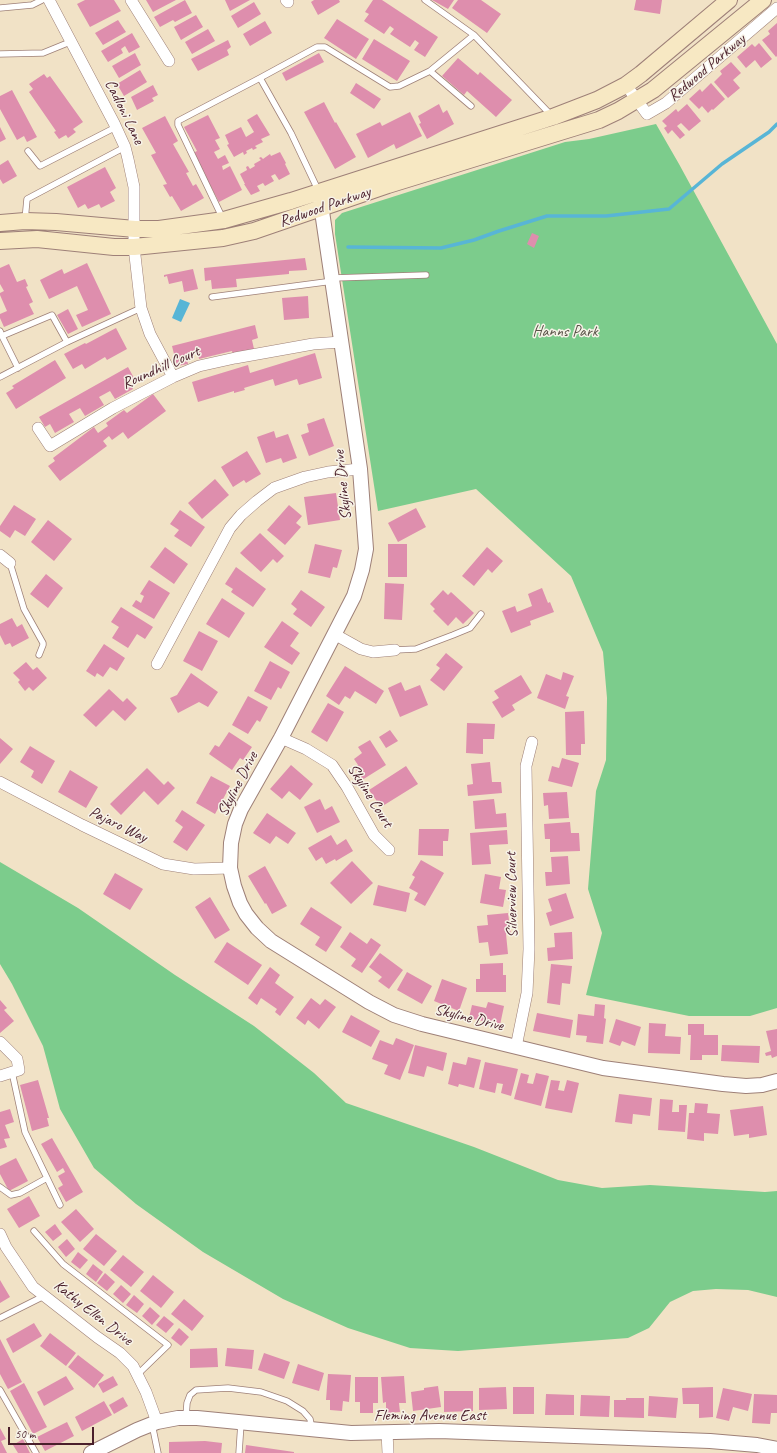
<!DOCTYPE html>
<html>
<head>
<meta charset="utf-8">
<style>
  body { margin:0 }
  #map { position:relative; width:777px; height:1453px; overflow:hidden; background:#f1e2c6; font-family:Caveat,sans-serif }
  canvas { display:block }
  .scale { position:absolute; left:8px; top:1427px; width:86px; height:18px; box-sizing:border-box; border:2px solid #4a1f2b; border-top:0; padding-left:5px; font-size:12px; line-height:14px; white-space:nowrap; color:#4a1f2b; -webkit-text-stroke:3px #f7f3e8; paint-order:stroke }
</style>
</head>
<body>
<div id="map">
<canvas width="777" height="1453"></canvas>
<div class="scale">50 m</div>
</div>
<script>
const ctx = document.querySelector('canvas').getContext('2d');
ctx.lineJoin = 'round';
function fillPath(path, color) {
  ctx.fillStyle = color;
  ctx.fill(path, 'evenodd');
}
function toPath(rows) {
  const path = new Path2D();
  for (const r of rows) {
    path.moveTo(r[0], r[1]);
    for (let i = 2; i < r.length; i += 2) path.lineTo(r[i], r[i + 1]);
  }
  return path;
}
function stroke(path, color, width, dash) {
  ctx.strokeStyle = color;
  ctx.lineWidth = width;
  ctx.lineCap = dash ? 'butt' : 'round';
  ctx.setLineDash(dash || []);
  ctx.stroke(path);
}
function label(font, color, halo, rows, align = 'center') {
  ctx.font = font + ' Caveat,sans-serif';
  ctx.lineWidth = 3;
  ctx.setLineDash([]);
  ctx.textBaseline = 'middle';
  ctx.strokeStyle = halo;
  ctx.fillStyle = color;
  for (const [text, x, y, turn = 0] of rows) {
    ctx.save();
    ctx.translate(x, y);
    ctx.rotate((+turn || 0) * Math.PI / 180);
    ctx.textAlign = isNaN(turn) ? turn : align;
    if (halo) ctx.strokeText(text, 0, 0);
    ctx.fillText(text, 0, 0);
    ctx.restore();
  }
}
fillPath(toPath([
  [656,124,679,164,777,344,777,1008,750,1016,689,1016,586,995,602,933,588,889,596,791,606,760,607,698,603,652,571,576,476,489,378,511,335,234,335,220,342,213,565,142,589,139],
  [0,862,78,908,175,975,254,1026,314,1073,346,1103,474,1147,558,1180,602,1188,650,1185,765,1192,777,1191,777,1297,748,1290,716,1289,693,1291,670,1302,649,1328,628,1338,458,1351,410,1348,348,1328,283,1299,203,1252,136,1204,94,1168,60,1109,43,1046,12,984,0,964]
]), '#7ccc8c');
fillPath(toPath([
  [180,299,190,303,181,322,172,318]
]), '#58b5d6');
stroke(toPath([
  [348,247,441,248,474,240,499,231,547,216,606,216,669,209,722,164,769,132,777,124]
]), '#58b5d6', 3.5);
fillPath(toPath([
  [85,0,114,0,121,11,90,27,77,4],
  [146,0,176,0,153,12],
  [185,0,192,13,175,22,173,20,160,27,154,17],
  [225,0,250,0,230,11],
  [314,0,339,0,340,2,318,15,311,2],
  [373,0,382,0,438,37,425,57,414,50,419,43,415,40,410,47,390,34,394,29,390,26,384,34,364,21,369,14,365,12],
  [432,0,454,0,448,9],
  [458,0,481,0,501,14,487,33,452,8],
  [636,0,662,0,660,14,634,10],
  [254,2,261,14,238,28,231,16],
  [196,15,203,27,181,40,174,27],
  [337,19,369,39,356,59,324,38],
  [118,20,126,32,103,45,95,33],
  [265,21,272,33,250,46,243,34],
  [777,23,777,56,776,57,762,40,770,34,768,31],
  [208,29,215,41,192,54,185,42],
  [132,33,140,47,129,53,125,46,121,49,123,53,108,62,101,51],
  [374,39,410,61,397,81,362,59],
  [228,40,231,47,227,50,229,55,198,71,191,59],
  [759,43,772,59,761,68,755,60,746,68,737,57,752,44,755,47],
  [135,53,141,65,119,78,112,66],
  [319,53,324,62,286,81,282,73],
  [458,58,478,75,480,72,512,100,496,117,467,91,464,95,442,76],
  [731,62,741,73,733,80,740,88,728,98,714,82,722,74,720,71],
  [140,70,147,82,124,96,117,84],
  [44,74,47,78,50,76,83,122,73,129,76,132,68,138,66,135,59,139,54,132,56,131,29,92,33,89,29,84],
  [356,83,381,99,374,109,350,93],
  [711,83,725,99,713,110,712,109,708,113,702,106,699,109,689,99,700,89,702,92],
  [153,85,158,95,152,98,154,101,137,110,131,97],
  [12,90,37,137,27,142,24,136,17,140,0,109,0,96],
  [324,102,335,123,336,122,356,157,335,169,304,112],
  [439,104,443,113,447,110,454,124,427,139,419,124,421,123,418,116],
  [687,104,701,121,689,131,681,123,677,126,685,135,680,139,672,130,668,134,664,128,667,126,662,121,676,109,678,112],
  [410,112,422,136,396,149,394,144,368,158,356,134,380,122,382,126],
  [257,114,270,135,261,139,263,142,255,146,257,148,253,150,252,148,246,151,247,153,244,155,243,152,234,157,227,145,229,144,225,135,241,127,246,137,254,132,247,120],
  [208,115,220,138,215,140,220,149,214,152,218,159,225,155,229,163,222,166,223,170,230,166,242,190,219,202,193,153,197,151,184,127],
  [165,116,178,141,173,144,189,172,186,173,193,186,196,184,204,198,181,211,172,196,170,197,163,185,167,184,151,155,156,153,142,128],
  [0,127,6,139,0,142],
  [280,152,286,163,285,164,290,174,279,180,275,174,271,176,274,181,265,186,263,183,257,186,260,191,251,195,244,184,245,184,240,174,247,170,246,167,248,166,250,169,255,166,254,164,261,160,259,158,261,157,263,159,270,154,271,156],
  [8,160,17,176,3,184,0,179,0,165],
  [105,167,116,188,110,192,115,201,101,208,99,204,88,209,85,204,78,208,67,187],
  [532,233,539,236,534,248,527,244],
  [305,258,307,270,289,271,289,274,236,279,237,287,212,289,211,280,205,281,204,268],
  [87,263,111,314,82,327,76,315,88,310,77,286,49,299,40,280,62,269,64,274],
  [9,264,17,282,25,279,28,286,26,287,33,302,29,304,34,314,4,327,0,318,0,314,7,311,0,295,0,293,4,291,0,284,0,268],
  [193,269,198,289,184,292,182,281,169,284,167,276,164,277,164,275],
  [308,296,309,318,284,320,282,298],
  [68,309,78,329,68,334,57,315],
  [255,325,258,338,252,340,254,349,233,354,232,351,199,359,198,352,186,355,188,364,177,366,172,346],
  [116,328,127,349,107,360,105,357,85,369,82,364,73,369,64,354,85,343,86,344],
  [315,353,322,378,299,385,297,379,275,386,273,379,244,388,245,390,234,393,234,391,198,402,192,382,248,365,250,373],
  [55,360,66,378,16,409,6,393,14,388,12,386],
  [128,367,134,378,129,381,133,389,115,399,110,391,99,397,104,405,85,416,80,408,69,414,74,422,55,433,50,424,45,427,39,417],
  [153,394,166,411,128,439,123,432,112,440,109,436,103,441,107,446,60,481,48,466,55,461,53,458,94,427,98,433,108,426,106,423,124,410,127,413],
  [324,418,334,446,309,456,301,435,309,432,307,424],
  [274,431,276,438,288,434,297,458,283,463,281,458,266,463,257,437],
  [247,451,261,474,246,483,244,480,233,487,221,467],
  [215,479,229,495,202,519,188,503],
  [336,493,340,520,308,525,304,497],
  [14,505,36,519,25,536,15,530,10,538,0,531,0,526],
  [289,505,302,516,296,523,301,527,285,545,267,530],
  [416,508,426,527,398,542,388,523],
  [180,510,205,527,191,547,174,536,179,530,170,524],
  [48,520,72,539,54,561,31,542],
  [260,533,284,556,277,563,273,559,261,572,240,553],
  [315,544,342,550,337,568,333,567,330,578,308,573],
  [388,544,407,544,407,577,388,577],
  [165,547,188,564,174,584,150,567],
  [487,547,503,561,492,573,488,569,474,586,462,576],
  [236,567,266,589,253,607,231,592,233,589,225,584],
  [46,574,63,588,48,608,30,594],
  [149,580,170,593,154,619,132,606,136,600,141,603,144,596,140,594],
  [385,583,404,584,402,620,384,619],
  [542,588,548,603,550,602,554,612,530,621,531,625,511,633,502,611,515,606,517,612,532,606,528,594],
  [301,590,325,607,311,627,293,614,297,609,291,604],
  [443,590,448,595,451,592,474,613,463,624,456,617,448,626,433,611,435,609,430,604],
  [222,598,245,613,229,638,206,624],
  [121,607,153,627,145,639,137,634,128,648,112,638,119,627,111,622],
  [12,618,17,627,22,624,29,638,12,647,10,643,5,645,0,635,0,624],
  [282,621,299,633,290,646,300,653,292,665,264,647],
  [199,631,218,641,202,671,183,661],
  [104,644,125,658,117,671,110,667,103,677,97,673,95,677,86,671],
  [446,653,463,667,444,691,430,680,440,668,436,665],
  [270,661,290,672,281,689,278,687,271,700,254,691],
  [26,662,33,670,37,667,47,678,33,691,29,687,25,691,18,682,20,680,13,673],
  [345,666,384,691,376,704,355,691,350,699,345,696,339,705,326,696],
  [563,672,574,676,566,696,569,697,565,709,537,698,546,674,561,680],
  [191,673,218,692,208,707,199,702,178,713,170,698,177,695],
  [521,675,532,693,512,705,515,710,502,718,492,702,499,698,494,691],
  [401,682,405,691,420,685,428,705,400,717,388,688],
  [109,689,123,702,127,698,137,708,125,721,113,710,96,727,83,715],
  [248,696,268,707,260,722,257,720,248,734,232,725],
  [328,703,344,712,327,742,311,732],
  [584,711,585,744,581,744,581,755,566,755,565,712],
  [467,723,495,724,494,739,483,739,483,754,466,753],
  [390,730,398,741,386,748,379,737],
  [229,732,252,747,243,760,240,758,232,770,209,754,215,745,219,747],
  [0,738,13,749,0,764],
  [370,740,386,765,362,780,355,768,358,765,354,759,362,753,358,747],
  [30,746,55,761,42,784,31,777,34,771,20,762],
  [562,758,579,763,572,787,548,781,552,766,559,768],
  [490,762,492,782,501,782,502,793,468,796,467,785,473,784,471,764],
  [291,765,313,784,300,800,289,791,282,799,270,789],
  [406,766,418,784,381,807,369,790],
  [147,768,164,785,168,781,175,788,158,805,144,791,121,815,110,804],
  [70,770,98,787,86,808,58,792],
  [211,776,230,786,215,814,196,803],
  [567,792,569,818,549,819,548,805,544,806,543,793],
  [320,799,325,810,332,806,340,822,317,833,304,807],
  [494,799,496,814,506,813,507,827,475,829,473,801],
  [182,810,205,825,187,851,173,842,183,827,175,821],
  [267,813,296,833,288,844,276,836,270,844,253,833],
  [570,822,571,833,579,833,580,851,550,852,550,839,545,839,544,824],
  [419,829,449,829,448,841,443,841,443,856,418,855],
  [507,830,508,844,489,845,491,864,472,865,470,833],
  [331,835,337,845,346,839,353,851,336,861,335,859,326,864,322,857,316,861,308,848],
  [568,856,570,884,546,886,545,872,552,872,551,857],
  [421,860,444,873,425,906,414,900,418,893,409,888,415,877,412,875],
  [352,861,373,883,351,904,330,883],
  [265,866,287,906,272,914,266,903,265,904,248,876],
  [115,873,143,889,130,910,103,894],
  [485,874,501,877,499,889,506,890,503,907,480,903],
  [378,885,410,893,406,912,373,905],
  [566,893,574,918,550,926,546,913,552,911,548,899],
  [210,897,230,930,215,939,195,907],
  [311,907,342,927,326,952,315,945,320,937,300,924],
  [508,913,511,934,506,934,508,954,490,956,488,942,479,943,477,926,488,925,487,915],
  [350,932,367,944,371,938,381,945,362,973,351,966,356,959,340,947],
  [572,932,573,959,548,961,547,948,555,947,554,933],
  [227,942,262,965,248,985,214,962],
  [380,953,403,970,389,989,378,981,382,977,369,967],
  [503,963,503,975,506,975,506,992,476,992,476,979,480,979,480,964],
  [551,964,572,966,570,984,562,983,560,1005,547,1003],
  [270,967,280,975,275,983,294,997,280,1016,275,1012,277,1009,261,998,257,1005,248,998],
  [407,972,432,986,422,1004,397,990],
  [442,979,467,988,459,1011,434,1001],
  [311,998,320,1005,325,999,336,1007,319,1029,308,1020,305,1025,296,1018],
  [0,1000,7,1008,4,1010,14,1021,0,1033],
  [488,1002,504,1006,500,1025,469,1018,472,1005,486,1008],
  [595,1004,605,1005,604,1018,606,1019,603,1044,586,1042,587,1036,576,1035,578,1014,594,1016],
  [537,1013,573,1020,570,1038,533,1031],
  [351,1015,380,1031,371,1047,342,1032],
  [616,1019,641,1027,635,1046,622,1041,620,1046,609,1042],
  [649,1023,666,1024,665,1036,681,1037,680,1054,648,1053],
  [688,1024,704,1024,704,1035,718,1035,718,1055,702,1055,702,1060,690,1060,691,1035,688,1035],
  [777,1029,777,1056,772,1058,771,1055,766,1056,765,1053,771,1051,766,1031],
  [396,1038,414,1045,400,1080,384,1074,388,1065,372,1059,380,1040,393,1045],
  [415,1045,447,1053,443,1071,427,1066,424,1077,408,1073],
  [722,1045,760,1046,759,1063,721,1061],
  [468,1057,481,1060,474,1088,459,1084,458,1087,448,1084,453,1062,466,1065],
  [485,1062,518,1069,511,1096,501,1093,503,1084,497,1083,495,1093,479,1089],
  [521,1073,529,1075,527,1083,533,1084,536,1073,549,1076,541,1106,514,1099],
  [38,1080,49,1118,47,1118,49,1126,32,1131,20,1085],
  [551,1080,560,1081,558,1090,564,1091,567,1080,579,1083,572,1113,545,1108],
  [619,1094,652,1098,650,1116,633,1114,632,1124,615,1122],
  [660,1099,673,1100,672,1112,679,1112,679,1105,687,1105,685,1132,658,1130],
  [695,1103,708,1104,707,1113,720,1114,718,1134,704,1133,704,1141,687,1139,689,1113,694,1113],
  [763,1106,767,1135,749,1138,749,1134,734,1136,730,1110],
  [10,1109,14,1122,5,1125,10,1138,4,1139,7,1147,0,1149,0,1112],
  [52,1138,83,1192,66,1202,58,1188,63,1185,58,1176,65,1172,63,1168,57,1172,41,1144],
  [16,1158,28,1181,9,1191,0,1174,0,1166],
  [29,1196,40,1216,19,1228,7,1209],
  [76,1209,94,1229,80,1242,61,1222],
  [55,1224,62,1234,53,1241,45,1232],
  [96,1234,117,1251,104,1266,83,1249],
  [67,1239,75,1249,66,1257,58,1247],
  [78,1252,88,1260,80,1269,71,1262],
  [123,1255,144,1272,131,1287,110,1270],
  [93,1264,103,1272,96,1282,86,1274],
  [105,1273,115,1282,107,1291,97,1283],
  [153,1275,174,1292,161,1308,140,1291],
  [0,1280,10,1297,0,1303],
  [121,1285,131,1294,123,1303,113,1294],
  [134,1295,144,1304,137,1313,126,1305],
  [184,1299,204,1316,192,1331,171,1314],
  [150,1307,160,1316,152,1325,142,1316],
  [164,1316,174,1324,166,1333,156,1325],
  [34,1323,42,1336,13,1353,6,1339],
  [179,1328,189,1337,181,1346,171,1338],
  [50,1333,76,1353,66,1366,40,1346],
  [0,1339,22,1382,8,1389,0,1374],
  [217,1348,218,1367,190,1368,190,1349],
  [227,1348,254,1350,252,1369,225,1366],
  [264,1353,290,1362,284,1379,258,1370],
  [78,1355,104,1375,94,1388,68,1367],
  [298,1364,324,1373,319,1391,292,1383],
  [328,1374,351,1375,349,1402,343,1401,342,1411,330,1410,330,1400,326,1400],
  [66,1376,74,1389,44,1406,37,1392],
  [113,1376,118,1385,103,1393,98,1384],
  [404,1376,406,1403,399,1403,400,1412,386,1413,386,1402,383,1403,381,1377],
  [355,1377,378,1377,378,1403,373,1403,373,1413,360,1413,360,1402,355,1402],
  [24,1383,47,1427,33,1434,10,1391],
  [438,1386,441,1407,413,1411,411,1392,424,1390,424,1388],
  [506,1387,507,1409,479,1410,479,1388],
  [513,1387,534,1387,534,1414,513,1414],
  [713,1387,713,1417,699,1418,699,1404,683,1404,682,1388],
  [723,1388,752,1394,748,1411,733,1407,729,1421,716,1418],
  [444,1391,473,1391,473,1411,444,1412],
  [546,1394,574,1395,574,1415,545,1415],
  [754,1394,777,1395,777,1413,771,1413,770,1424,752,1423],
  [581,1395,610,1396,609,1417,580,1416],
  [649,1396,678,1398,676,1418,648,1416],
  [123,1397,128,1406,114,1414,109,1405],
  [626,1398,644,1398,644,1418,614,1417,614,1400,626,1400],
  [104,1401,112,1415,82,1431,75,1417],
  [67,1422,74,1436,45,1451,37,1437],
  [0,1428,6,1439,1,1441,7,1453,0,1453],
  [23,1439,30,1453,18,1453,13,1445],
  [205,1441,222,1443,221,1453,169,1453,169,1442],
  [246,1445,294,1452,294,1453,245,1453]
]), '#de8ead');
const service = toPath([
  [425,0,474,35],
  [0,8,32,5,42,0],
  [0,54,43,53,70,42],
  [430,71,474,35,551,115],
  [260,78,317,47,325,47,390,87,399,86,430,71,471,106],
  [28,151,40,166,116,127],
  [223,219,178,125,178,121,260,78,291,133,319,192],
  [25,220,27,199,125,147],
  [333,278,426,275],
  [212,297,333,281],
  [0,331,2,336,52,315,67,342,141,308],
  [2,336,18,368],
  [0,377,67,342],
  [10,563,24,609,43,643,43,645,39,655],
  [395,650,416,649,453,635,470,628,481,614],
  [12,1072,25,1132,60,1205],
  [0,1187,11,1195,20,1193,47,1178],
  [34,1231,63,1264,168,1345,138,1374],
  [0,1318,44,1296],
  [0,1390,36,1453],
  [186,1417,187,1403,190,1395,196,1390,228,1388,261,1392,287,1401,303,1411,310,1419,312,1429],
  [152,1424,158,1453],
  [239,1453,241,1423]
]);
const minor = toPath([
  [49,0,114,123,125,147,128,159,134,187,134,247,141,308,150,334,173,377],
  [131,0,169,61],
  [286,0,288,2],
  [626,85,647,114,666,103,777,8],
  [38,428,50,446,113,408,173,377,199,366,235,358,313,344,341,342],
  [0,555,10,563],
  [334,634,361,649,373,652,395,650],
  [157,664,230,528,241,515,257,501,274,488,305,477,328,472,360,469],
  [281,738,306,749,332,765,347,787,374,835,389,850],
  [0,782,82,825,163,864,194,869,230,868],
  [0,1042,17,1059,19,1070,0,1076],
  [516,1047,527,993,529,949,526,766,532,742],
  [0,1234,6,1247,33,1287,97,1337,120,1353,133,1366,146,1392,157,1422],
  [387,1432,388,1453]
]);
const tertiary = toPath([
  [320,198,360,469,366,549,362,570,354,596,281,738,241,809,235,824,231,843,230,868,234,886,240,903,246,914,257,928,271,941,369,1002,394,1015,422,1024,603,1068,723,1084,746,1086,762,1085,777,1081],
  [91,1453,137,1430,157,1422,178,1418,197,1418,351,1433,439,1431,710,1441,757,1445,777,1449]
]);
const secondary = toPath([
  [0,223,25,221,56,222,135,229,159,229,224,220,291,201,553,117,597,100,626,85,641,74,729,0],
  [0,241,37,239,114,247,134,247,223,238,254,231,388,185,599,120,618,111,653,90,763,0]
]);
stroke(service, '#9e8078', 7);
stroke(minor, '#9e8078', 12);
stroke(tertiary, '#9e8078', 16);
stroke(secondary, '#9e8078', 18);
stroke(service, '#fff', 5.5);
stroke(minor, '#fff', 11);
stroke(tertiary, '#fff', 14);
stroke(secondary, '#f7e8c3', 16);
label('16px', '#4a1f2b', '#f7f3e8', [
  ["Redwood Parkway",707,68,-40],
  ["Cadloni Lane",124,112,64],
  ["Redwood Parkway",325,207,-19],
  ["Roundhill Court",161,368,-24],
  ["Skyline Drive",343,485,-96],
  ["Skyline Drive",238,784,-63],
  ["Skyline Court",370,796,58],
  ["Pajaro Way",118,825,26],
  ["Silverview Court",512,895,-91],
  ["Skyline Drive",469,1018,14],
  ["Kathy Ellen Drive",93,1313,38],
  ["Fleming Avenue East",430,1416]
]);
label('16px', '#595348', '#f7f3e8', [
  ["Hanns Park",565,332]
]);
</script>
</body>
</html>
